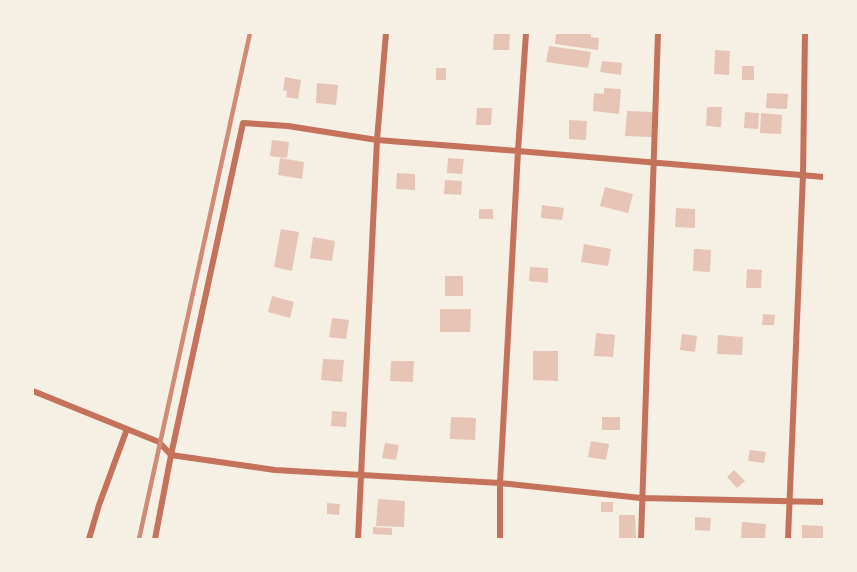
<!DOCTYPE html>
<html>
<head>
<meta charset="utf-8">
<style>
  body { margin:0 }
  #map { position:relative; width:857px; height:572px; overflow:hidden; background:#f6efe4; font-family:"Fira Sans Condensed",sans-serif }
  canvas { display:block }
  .frame { position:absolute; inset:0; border:34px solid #f6efe4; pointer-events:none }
</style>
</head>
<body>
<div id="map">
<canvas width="857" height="572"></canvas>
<div class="frame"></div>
</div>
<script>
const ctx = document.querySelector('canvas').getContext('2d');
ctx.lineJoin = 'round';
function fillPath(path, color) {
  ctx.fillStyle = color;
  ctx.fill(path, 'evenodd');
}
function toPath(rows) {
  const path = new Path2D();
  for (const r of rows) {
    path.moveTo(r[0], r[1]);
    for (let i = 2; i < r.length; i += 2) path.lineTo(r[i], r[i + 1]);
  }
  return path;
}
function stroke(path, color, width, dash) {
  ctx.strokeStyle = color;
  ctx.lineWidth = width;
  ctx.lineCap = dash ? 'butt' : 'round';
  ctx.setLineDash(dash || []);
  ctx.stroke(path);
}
fillPath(toPath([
  [494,33,510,34,509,50,493,50],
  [556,33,591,33,591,37,599,38,598,50,555,44],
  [549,46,591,52,588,68,546,62],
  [715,50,730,51,729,75,714,74],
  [602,61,622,63,621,75,600,72],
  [742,66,754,66,754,80,742,80],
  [436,68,446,68,446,80,436,80],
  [285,77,301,80,298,99,286,97,287,91,283,90],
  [317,83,338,85,336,105,316,103],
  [604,88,621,89,619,114,593,111,594,93,604,94],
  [767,93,788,94,787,109,766,108],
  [707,107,722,107,721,127,706,126],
  [477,108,492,108,491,125,476,125],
  [627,111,653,112,652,137,625,136],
  [745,112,759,113,758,129,744,128],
  [761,113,782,115,781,134,760,133],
  [569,120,587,121,586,140,569,139],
  [272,140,289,142,287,158,270,156],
  [280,158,304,162,302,179,278,175],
  [448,158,464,159,462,174,447,173],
  [397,173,415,174,415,190,396,189],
  [445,180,462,181,461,195,444,194],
  [605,187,633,194,628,213,600,206],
  [542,205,564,208,562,220,541,218],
  [676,208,695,209,695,228,675,227],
  [479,209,493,209,493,219,479,219],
  [281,229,299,232,292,271,274,267],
  [313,237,335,241,332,261,310,258],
  [584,244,611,249,608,266,581,262],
  [694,249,711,250,710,272,693,271],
  [530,267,548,268,548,283,529,281],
  [747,269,762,270,761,288,746,288],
  [445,276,463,276,463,296,445,296],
  [272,296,294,302,290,318,268,312],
  [440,309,471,309,470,332,440,332],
  [763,314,775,315,774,325,762,325],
  [332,318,349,320,346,339,329,337],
  [596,333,615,335,613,357,594,356],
  [682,334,697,336,695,352,680,350],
  [718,335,743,337,742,355,717,354],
  [533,351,558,351,558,381,533,380],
  [323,359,344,360,342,382,321,380],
  [391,361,414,361,413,382,390,381],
  [332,411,347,412,346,427,331,426],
  [451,417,476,418,475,440,450,439],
  [602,417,620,417,620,430,602,430],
  [591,441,609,444,606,460,588,457],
  [385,443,399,445,396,460,382,458],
  [750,450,766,452,764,463,748,461],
  [734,470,745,481,737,488,727,477],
  [378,499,405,501,404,527,376,526],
  [601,502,613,502,613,512,601,512],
  [327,503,340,504,339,515,327,514],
  [619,515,635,515,636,539,619,539],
  [695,517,711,518,710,531,695,530],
  [742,522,766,524,765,539,741,539],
  [802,525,824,526,824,539,802,539],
  [373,527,392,528,392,535,373,534]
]), '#e6c5b7');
stroke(toPath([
  [526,33,518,151,824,177],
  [33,391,127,429],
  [89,539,99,505,127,429,159,442,171,455,275,470,500,483,641,498,824,502],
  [155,539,171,455,243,123,288,126,377,140,518,151,500,483,500,539],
  [358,539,377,140,386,33],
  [641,539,658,33],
  [788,539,803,175,805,33]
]), '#c5725c', 6);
stroke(toPath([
  [139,539,250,33]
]), '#cf8b77', 4.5);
</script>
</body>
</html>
